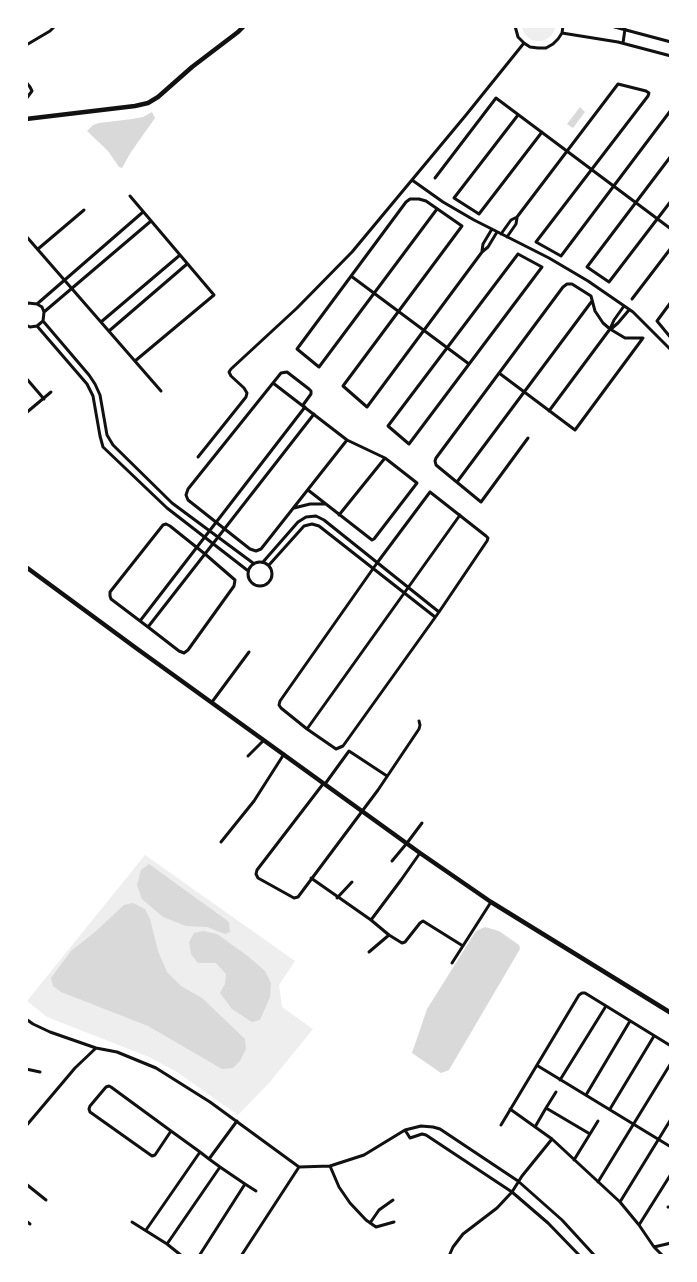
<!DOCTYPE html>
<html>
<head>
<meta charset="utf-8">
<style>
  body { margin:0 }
  #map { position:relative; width:697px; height:1282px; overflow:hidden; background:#fff; font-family:"Work Sans",sans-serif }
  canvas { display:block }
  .frame { position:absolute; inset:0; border:28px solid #fff; pointer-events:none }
</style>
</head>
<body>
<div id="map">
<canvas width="697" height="1282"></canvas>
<div class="frame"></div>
</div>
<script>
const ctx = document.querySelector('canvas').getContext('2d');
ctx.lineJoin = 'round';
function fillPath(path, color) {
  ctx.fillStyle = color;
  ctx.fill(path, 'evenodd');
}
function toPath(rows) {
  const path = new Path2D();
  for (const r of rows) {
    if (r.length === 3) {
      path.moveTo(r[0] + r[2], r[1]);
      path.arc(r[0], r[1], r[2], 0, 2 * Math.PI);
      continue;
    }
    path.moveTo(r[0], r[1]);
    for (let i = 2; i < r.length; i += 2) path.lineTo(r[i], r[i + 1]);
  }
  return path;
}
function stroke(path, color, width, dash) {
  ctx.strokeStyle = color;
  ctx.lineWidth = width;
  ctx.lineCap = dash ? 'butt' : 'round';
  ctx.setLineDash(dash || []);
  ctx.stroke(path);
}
fillPath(toPath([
  [521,26,556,26,552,35,547,39,542,41,536,41,530,39,525,35],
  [145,855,295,961,279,985,282,1007,313,1029,270,1082,238,1115,177,1072,149,1057,47,1017,27,1001]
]), '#eee');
fillPath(toPath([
  [580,107,585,112,573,128,567,124],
  [152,112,155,118,131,152,122,168,119,167,108,151,87,131,93,125,99,123,132,119,143,117],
  [149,864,229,922,230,932,225,934,207,927,186,926,163,917,142,899,137,885,141,870],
  [133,903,145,909,150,919,158,951,167,972,181,986,202,998,245,1039,246,1049,240,1061,233,1068,222,1069,148,1026,61,992,53,986,51,978,71,951,95,932,124,905],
  [485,927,499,931,519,945,520,949,449,1070,441,1073,412,1053,427,1009,476,931],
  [203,931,217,934,249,957,265,971,271,983,270,997,260,1020,252,1022,232,1009,220,993,225,984,226,974,216,963,198,963,191,954,189,942,194,933]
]), '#d9d9d9');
stroke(toPath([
  [515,26,518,37,524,43,530,47,538,48,546,48,553,44,558,39,562,33,563,26],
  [611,26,671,42],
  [562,33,618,42,671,56],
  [623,43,625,29],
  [28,44,50,31,55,26],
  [26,82,30,87,32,91,26,99],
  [518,115,454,198,479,214,542,132],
  [671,156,587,267,609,282,671,201],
  [435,178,496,98,671,229],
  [412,180,443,202,474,220,549,258,588,281,633,312,671,350],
  [130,196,214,295,135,361],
  [437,209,319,367,297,349,406,202,410,199,419,199,426,201,462,226,343,386,367,407,482,252,488,247,497,232],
  [501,234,511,220,517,217,618,84,646,91,649,93,648,96,536,242,561,256,671,110],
  [26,236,161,391],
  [507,237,516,224,517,218],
  [38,249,84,210],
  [482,251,483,244,492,229],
  [518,254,542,267,409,444,388,426,518,254],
  [351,276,469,364],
  [632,299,671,248],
  [671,302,657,321,671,338],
  [37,304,143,212],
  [26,305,28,303,37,304,42,307,44,312,43,321,37,326,30,327,26,325],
  [44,312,151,221],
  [43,321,89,375,95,384,100,395,107,435,113,445,172,503,253,563],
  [101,322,180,255],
  [37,326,87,384,93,396,100,436,103,447,167,508,247,570],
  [611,329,618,323,629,310],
  [109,331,187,264],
  [499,373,575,430,643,338],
  [26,378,44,399],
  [273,383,347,440,385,458,417,483,374,539,372,540,308,490],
  [303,405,311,394,311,391,309,389,287,372,281,373,188,489,186,495,188,500,250,549,256,551,261,549,347,440],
  [549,411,610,329,614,320,624,306],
  [26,413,51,392],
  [528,438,481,502,436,465,435,461,436,458,563,287,567,284,572,284,591,296,595,311,603,323,610,329,625,338,643,338],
  [198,457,246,397,247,393,244,388,231,376,229,372,231,369,297,308,352,252,466,115,524,43],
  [457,482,592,301],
  [430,492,486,536,488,538,487,541,439,612,343,746,336,749,307,729,281,708,279,705,280,701,377,563,430,492],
  [294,508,310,504,325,504],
  [339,515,385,458],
  [166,524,170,526,205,554,235,580,234,586,188,650,184,653,179,651,148,627,111,599,110,596,110,592,163,525,166,524],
  [260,574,12],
  [263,562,298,522,306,517,316,516,324,520,439,612],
  [269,565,304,526,312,524,319,526,435,617],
  [140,621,305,407],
  [148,627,314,414],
  [212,702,249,652],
  [307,729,460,515],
  [248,756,264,740],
  [323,784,257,870,256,874,258,878,294,898,298,897,378,790,419,729,420,725,419,721],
  [325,784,349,751,387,776],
  [221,842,254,801,284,754],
  [392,861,407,843,422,823],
  [311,878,371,920,401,880,420,853],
  [337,898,352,882],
  [371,920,389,935],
  [369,952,389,935,402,943,405,942,420,923,423,921,463,946],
  [452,963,491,902],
  [26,1019,33,1024,50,1032,96,1048,117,1052,156,1068,210,1102,299,1167,330,1166,364,1155,405,1130,421,1126,433,1127,440,1129,518,1181,562,1220,595,1256],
  [538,1066,671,1147],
  [26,1069,40,1072],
  [560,1080,606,1006],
  [556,1092,546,1108,590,1134],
  [586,1095,630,1021],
  [510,1109,552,1139,620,1202,639,1225,654,1247,663,1256],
  [610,1109,654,1036],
  [501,1125,579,995,582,993,585,993,671,1046],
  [26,1126,75,1068,96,1048],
  [535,1127,546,1108],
  [405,1130,410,1138,422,1134,426,1135,512,1192,548,1223,580,1256],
  [209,1159,237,1121],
  [574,1160,598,1121],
  [330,1166,339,1187,350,1203,366,1220,376,1227,394,1222],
  [220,1167,245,1184],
  [598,1182,671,1063],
  [26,1184,46,1200],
  [620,1202,671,1119],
  [668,1207,671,1207],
  [26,1221,30,1224],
  [132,1222,167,1244,182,1256],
  [370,1223,379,1210,393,1200],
  [639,1225,671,1174],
  [146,1230,200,1152],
  [167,1244,220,1167,209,1159,200,1152,171,1131,111,1087,109,1086,106,1087,90,1106,89,1109,90,1112,152,1156,155,1155,171,1131],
  [654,1247,671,1243],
  [199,1256,245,1184,256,1191],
  [241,1256,299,1167],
  [449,1256,453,1247,463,1234,497,1208,512,1192,522,1176,552,1139]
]), '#111', 3);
stroke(toPath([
  [26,119,135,106,148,103,158,97,192,67,238,32,244,26],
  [26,567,136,648,420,853,491,902,671,1013]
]), '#111', 4.5);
</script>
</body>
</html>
